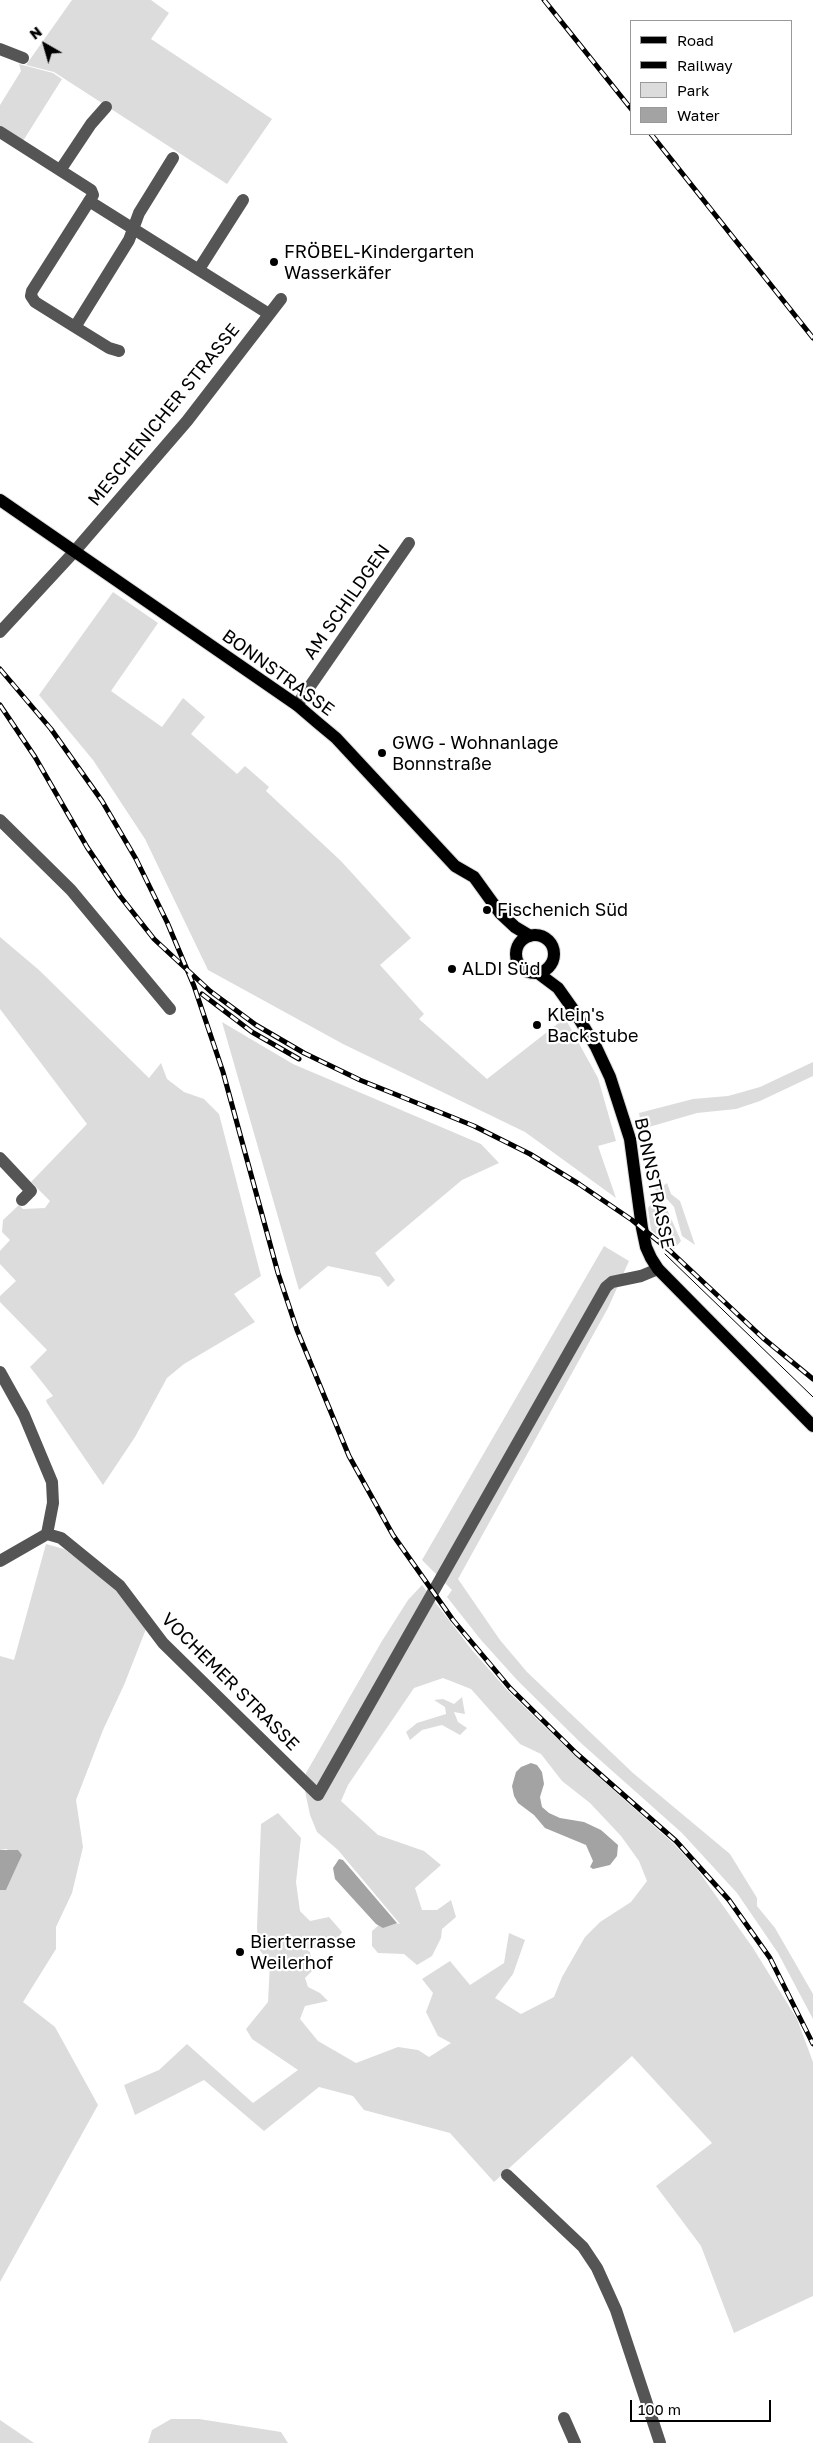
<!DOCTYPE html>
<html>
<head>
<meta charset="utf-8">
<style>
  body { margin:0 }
  #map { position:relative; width:813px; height:2443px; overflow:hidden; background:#fff; font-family:"Golos Text",sans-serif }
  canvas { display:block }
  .legend { position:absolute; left:630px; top:20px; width:162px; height:115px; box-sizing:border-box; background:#fff; border:1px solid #999; margin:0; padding:6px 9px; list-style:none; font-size:15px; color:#000 }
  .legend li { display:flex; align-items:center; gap:10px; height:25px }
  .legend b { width:25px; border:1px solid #999 }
  .north { position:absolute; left:20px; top:20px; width:50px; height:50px; -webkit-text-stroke:4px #fff; paint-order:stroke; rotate:322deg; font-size:14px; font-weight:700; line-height:20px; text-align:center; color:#000 }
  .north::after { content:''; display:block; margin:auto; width:18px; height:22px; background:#000; clip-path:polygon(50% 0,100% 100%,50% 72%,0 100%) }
  .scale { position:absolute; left:630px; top:2400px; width:141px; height:22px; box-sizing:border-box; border:2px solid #000; border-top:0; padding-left:6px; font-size:15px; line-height:18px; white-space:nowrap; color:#000; -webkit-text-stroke:4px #fff; paint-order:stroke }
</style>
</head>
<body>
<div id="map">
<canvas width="813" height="2443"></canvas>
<ul class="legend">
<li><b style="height:6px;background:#000"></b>Road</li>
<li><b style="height:6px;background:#000"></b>Railway</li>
<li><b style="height:14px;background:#dcdcdc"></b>Park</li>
<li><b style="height:14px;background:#a3a3a3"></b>Water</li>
</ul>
<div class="north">N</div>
<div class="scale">100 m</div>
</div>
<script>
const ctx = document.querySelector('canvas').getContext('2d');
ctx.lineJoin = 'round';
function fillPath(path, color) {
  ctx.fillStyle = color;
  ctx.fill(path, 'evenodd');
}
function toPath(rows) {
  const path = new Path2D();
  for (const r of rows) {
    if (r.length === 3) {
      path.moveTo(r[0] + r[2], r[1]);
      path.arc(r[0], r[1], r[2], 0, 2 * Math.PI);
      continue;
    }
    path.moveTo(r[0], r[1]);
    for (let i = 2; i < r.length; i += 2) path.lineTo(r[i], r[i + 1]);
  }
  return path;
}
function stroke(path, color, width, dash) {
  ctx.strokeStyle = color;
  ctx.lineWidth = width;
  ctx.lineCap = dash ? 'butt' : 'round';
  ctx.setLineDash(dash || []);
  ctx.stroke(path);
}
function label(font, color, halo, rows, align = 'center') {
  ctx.font = font + ' "Golos Text",sans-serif';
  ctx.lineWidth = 4.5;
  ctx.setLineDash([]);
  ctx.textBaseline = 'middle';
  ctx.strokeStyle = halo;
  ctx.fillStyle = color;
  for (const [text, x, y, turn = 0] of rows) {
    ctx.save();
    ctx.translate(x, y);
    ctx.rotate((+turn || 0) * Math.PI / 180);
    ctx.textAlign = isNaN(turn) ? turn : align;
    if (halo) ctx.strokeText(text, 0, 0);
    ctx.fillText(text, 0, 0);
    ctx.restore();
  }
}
fillPath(toPath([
  [72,0,151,0,169,13,151,39,272,119,227,184,54,72,26,65],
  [19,64,53,73,62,79,23,141,0,126,0,105,21,71],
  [113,592,158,623,111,691,162,727,183,698,205,717,191,734,237,774,245,766,269,787,266,791,341,861,411,938,380,965,424,1014,419,1019,487,1079,565,1018,598,1078,616,1141,598,1146,616,1198,525,1132,343,1044,208,970,145,839,93,760,39,695],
  [0,937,39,970,149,1078,161,1063,167,1079,184,1092,204,1099,219,1114,261,1276,234,1294,255,1322,184,1364,167,1378,135,1437,103,1485,47,1403,46,1400,53,1396,30,1367,47,1350,0,1302,0,1296,16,1281,0,1264,0,1251,10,1240,2,1232,3,1220,19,1205,23,1209,45,1208,50,1201,31,1182,87,1124,0,1009],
  [222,1022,293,1064,481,1144,499,1163,462,1180,375,1253,395,1280,388,1287,380,1277,328,1266,299,1290],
  [813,1062,813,1076,760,1101,736,1109,697,1113,642,1129,639,1113,693,1099,728,1096,760,1087],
  [667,1183,671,1194,680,1201,695,1245,682,1236,674,1207,667,1199,652,1187,660,1188],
  [661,1202,666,1207,681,1241,674,1249,651,1230,648,1208,652,1203],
  [604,1246,629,1261,608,1308,458,1579,500,1640,527,1672,633,1773,730,1854,757,1898,757,1906,775,1928,813,1994,813,2019,778,1953,737,1893,682,1833,582,1744,518,1681,481,1640,447,1597,452,1590,422,1560],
  [46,1544,64,1549,117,1588,146,1629,124,1685,103,1730,76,1800,83,1847,72,1893,56,1927,56,1949,23,2002,55,2027,98,2105,0,2282,0,1890,6,1890,22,1855,6,1849,0,1850,0,1656,14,1660],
  [422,1585,472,1650,508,1691,574,1755,674,1844,697,1869,753,1948,797,2019,813,2062,813,2296,734,2333,701,2246,656,2186,712,2143,632,2056,494,2182,450,2133,364,2110,353,2096,319,2087,264,2131,204,2080,135,2115,124,2085,159,2070,187,2044,253,2103,298,2070,252,2039,246,2029,268,2002,270,1963,258,1948,257,1927,261,1824,278,1813,301,1838,296,1882,300,1911,310,1921,329,1917,342,1932,332,1947,305,1949,310,1952,313,1970,305,1978,308,1987,320,1993,328,2001,305,2006,300,2019,318,2041,356,2063,398,2047,418,2050,429,2057,451,2043,438,2036,426,2012,433,1993,422,1979,450,1961,470,1985,504,1963,509,1933,525,1940,513,1974,495,1998,521,2014,554,1997,562,1977,585,1937,600,1922,631,1902,647,1881,639,1861,621,1836,590,1803,562,1781,541,1754,520,1744,471,1689,443,1678,414,1688,348,1785,341,1801,378,1835,424,1851,441,1865,415,1888,422,1910,437,1910,451,1900,456,1917,442,1929,441,1938,432,1956,417,1965,404,1954,378,1953,372,1946,372,1931,385,1920,400,1924,338,1850,317,1832,310,1815,305,1791,306,1773,382,1641,408,1600],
  [462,1697,465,1714,454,1712,458,1722,467,1728,460,1735,442,1725,422,1730,410,1740,406,1732,417,1723,446,1714,445,1707,434,1700,443,1699,454,1704],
  [171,2419,199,2419,281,2432,288,2443,148,2443,152,2430],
  [0,2420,34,2443,0,2443]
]), '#dcdcdc');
fillPath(toPath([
  [531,1763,537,1765,542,1772,544,1784,540,1797,542,1807,549,1813,560,1818,584,1822,601,1830,618,1845,617,1856,610,1865,593,1869,590,1867,593,1861,586,1845,545,1828,534,1815,518,1803,514,1796,512,1786,516,1772,521,1767],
  [0,1850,18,1850,22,1855,6,1890,0,1890],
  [339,1859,343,1860,397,1923,383,1928,376,1924,335,1879,333,1868]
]), '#a3a3a3');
const major = toPath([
  [0,500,297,705,318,723,336,738,455,866,474,877,500,913,515,927,530,936],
  [535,954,19],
  [538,973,558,988,575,1012,596,1047,610,1077,630,1139,642,1228,646,1247,651,1258,658,1269,813,1426]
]);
stroke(major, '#dbdbdb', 14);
stroke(toPath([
  [0,49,23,58],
  [0,132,91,190,93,195,32,291,31,296,35,302,75,327,129,240,139,213,173,158],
  [61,169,91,124,106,107],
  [89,201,269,314],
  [199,269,243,200],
  [75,327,109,348,119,351],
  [0,632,74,552,187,421,281,299],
  [297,705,409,543],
  [0,820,71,890,170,1009],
  [0,1158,31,1191,22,1200],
  [0,1372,24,1415,52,1482,53,1503,47,1534],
  [0,1561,47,1534,61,1538,120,1586,163,1643,318,1795,606,1287,612,1282,641,1276,658,1269],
  [507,2175,583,2247,597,2268,616,2310,660,2443],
  [564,2418,575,2443]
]), '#555', 12);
stroke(major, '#000', 12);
stroke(toPath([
  [665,1254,813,1397]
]), '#000', 1);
const rail = toPath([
  [544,0,632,110],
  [651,134,813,338],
  [0,669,51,729,102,801,136,859,167,922,194,986,223,1072,278,1273,297,1330,349,1456,393,1535,453,1620,510,1688,576,1753,676,1841,729,1900,770,1958,813,2044],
  [0,705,35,757,87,847,120,896,154,939,210,991,256,1025,304,1053,360,1080,474,1126,530,1154,579,1184,632,1220,669,1250,763,1338,813,1379],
  [202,994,252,1032,299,1059]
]);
stroke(rail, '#000', 5);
stroke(rail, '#fff', 3, [9]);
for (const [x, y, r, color] of [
  [274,262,5,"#000"],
  [382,753,5,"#000"],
  [487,910,5,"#000"],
  [452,969,5,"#000"],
  [537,1025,5,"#000"],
  [240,1952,5,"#000"]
]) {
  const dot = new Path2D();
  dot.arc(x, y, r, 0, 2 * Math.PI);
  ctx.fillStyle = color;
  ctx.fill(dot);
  stroke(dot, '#fff', 2);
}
label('18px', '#000', '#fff', [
  ["FRÖBEL-Kindergarten",284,252],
  ["Wasserkäfer",284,273],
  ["GWG - Wohnanlage",392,743],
  ["Bonnstraße",392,764],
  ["Fischenich Süd",497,910],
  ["ALDI Süd",462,969],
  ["Klein's",547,1015],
  ["Backstube",547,1036],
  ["Bierterrasse",250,1942],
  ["Weilerhof",250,1963]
], 'left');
label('18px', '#000', '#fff', [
  ["MESCHENICHER STRASSE",164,415,-51],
  ["AM SCHILDGEN",347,602,-55],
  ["BONNSTRASSE",278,673,36],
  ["BONNSTRASSE",654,1183,78],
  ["VOCHEMER STRASSE",230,1682,45]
]);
</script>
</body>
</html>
